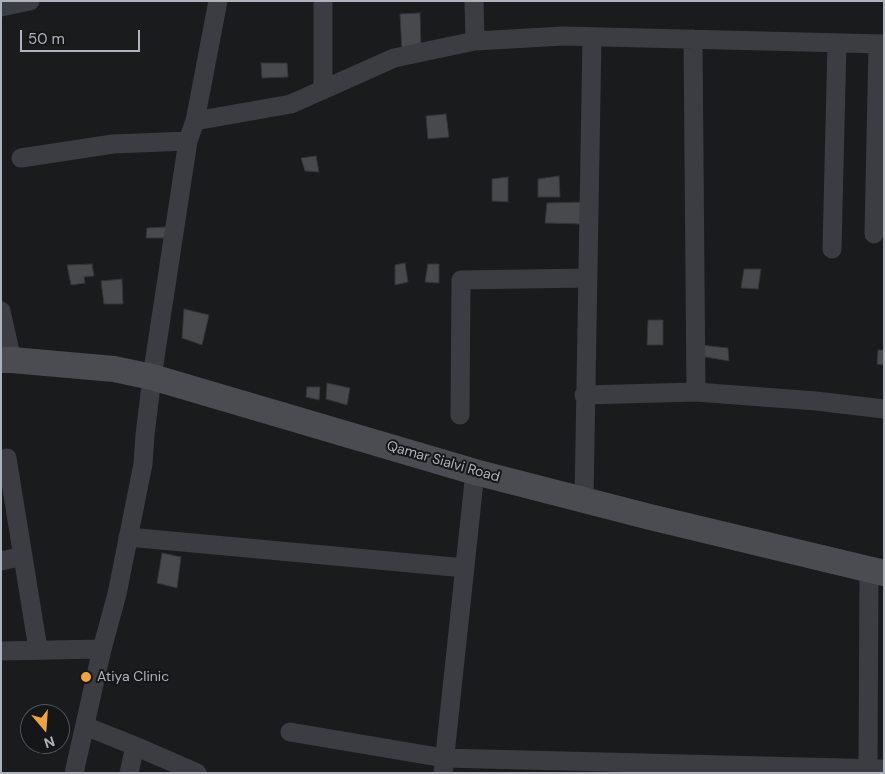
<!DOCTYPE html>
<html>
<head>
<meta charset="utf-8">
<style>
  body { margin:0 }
  #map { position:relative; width:885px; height:774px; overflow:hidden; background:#1a1b1d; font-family:"DM Sans",sans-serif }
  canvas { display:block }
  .frame { position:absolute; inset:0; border:2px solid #adb3bc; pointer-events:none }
  .north { position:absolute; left:20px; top:704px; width:50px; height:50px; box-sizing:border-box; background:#151618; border:1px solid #52555a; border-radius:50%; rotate:162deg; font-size:14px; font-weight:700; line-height:20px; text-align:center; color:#adb3bc }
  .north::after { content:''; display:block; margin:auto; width:18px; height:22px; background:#eea541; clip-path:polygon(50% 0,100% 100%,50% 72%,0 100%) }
  .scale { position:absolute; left:20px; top:30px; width:120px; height:22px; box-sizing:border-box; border:2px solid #adb3bc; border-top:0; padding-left:6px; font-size:15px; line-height:18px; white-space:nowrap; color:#adb3bc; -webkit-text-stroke:4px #151618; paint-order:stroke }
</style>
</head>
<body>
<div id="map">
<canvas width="885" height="774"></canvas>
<div class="frame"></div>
<div class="north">N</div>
<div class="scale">50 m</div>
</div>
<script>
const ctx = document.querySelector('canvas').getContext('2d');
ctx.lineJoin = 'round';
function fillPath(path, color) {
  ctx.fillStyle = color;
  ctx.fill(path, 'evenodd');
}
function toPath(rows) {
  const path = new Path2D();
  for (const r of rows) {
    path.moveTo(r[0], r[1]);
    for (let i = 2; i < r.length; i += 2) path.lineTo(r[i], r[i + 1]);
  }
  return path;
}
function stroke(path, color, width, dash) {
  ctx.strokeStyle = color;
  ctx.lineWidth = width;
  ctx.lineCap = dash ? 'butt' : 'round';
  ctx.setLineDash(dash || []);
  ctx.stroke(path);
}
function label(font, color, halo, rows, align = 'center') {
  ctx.font = font + ' "DM Sans",sans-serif';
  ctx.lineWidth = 4;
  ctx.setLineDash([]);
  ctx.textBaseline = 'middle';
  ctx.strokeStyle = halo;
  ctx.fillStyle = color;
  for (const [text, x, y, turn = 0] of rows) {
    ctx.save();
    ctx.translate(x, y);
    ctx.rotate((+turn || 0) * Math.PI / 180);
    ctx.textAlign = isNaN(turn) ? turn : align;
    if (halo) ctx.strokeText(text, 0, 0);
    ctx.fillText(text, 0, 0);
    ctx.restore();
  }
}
const building = toPath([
  [420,13,421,47,402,51,400,14,420,13],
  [261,63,287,63,288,77,262,78,261,63],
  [446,114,449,137,428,139,426,116,446,114],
  [316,156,319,172,305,171,301,158,316,156],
  [559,176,560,197,538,197,538,179,559,176],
  [508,177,508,202,492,201,492,179,508,177],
  [583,202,583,224,545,223,547,203,583,202],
  [166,227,164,238,146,238,147,228,166,227],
  [405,263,408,282,395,285,395,265,405,263],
  [92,264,94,276,84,277,85,283,71,285,67,265,92,264],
  [428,264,439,264,439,283,425,282,428,264],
  [744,269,761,269,758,289,741,288,744,269],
  [122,279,123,304,104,304,101,281,122,279],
  [184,309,209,315,202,345,182,338,184,309],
  [648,320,663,320,663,345,647,345,648,320],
  [700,345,728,348,729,361,700,356,700,345],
  [878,350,884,350,884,365,877,364,878,350],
  [327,383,350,388,347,405,326,399,327,383],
  [307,387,320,387,319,400,306,397,307,387],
  [162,553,181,557,177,588,157,583,162,553]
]);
fillPath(building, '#47494d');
stroke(building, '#343539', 1);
stroke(toPath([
  [474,1,475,41],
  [1,7,30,1],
  [693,39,696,392],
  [323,90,323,1],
  [195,121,291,104,394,58,475,41,563,36,884,44],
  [21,158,113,144,188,141],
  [874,234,878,44],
  [832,249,837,43],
  [1,311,12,360],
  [584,395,696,392,816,401,884,409],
  [460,415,461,280,587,278],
  [7,458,38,649],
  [584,500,592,37],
  [128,537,465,568],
  [1,561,23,556],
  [1,651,102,649],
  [85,726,135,746,129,773],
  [290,732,444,758,884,769],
  [135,746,197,773],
  [868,768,869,570],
  [74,773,102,649,117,594,143,464,145,435,152,377,188,141,195,121,218,1],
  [443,773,475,472]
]), '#3b3d42', 19);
stroke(toPath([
  [1,360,12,360,114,369,152,377,475,472,650,517,884,573]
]), '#4a4c52', 26);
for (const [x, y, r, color] of [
  [86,677,6,"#eea541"]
]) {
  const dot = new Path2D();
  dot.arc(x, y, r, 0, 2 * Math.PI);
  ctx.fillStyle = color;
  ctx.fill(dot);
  stroke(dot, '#151618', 2);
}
label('14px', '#adb3bc', '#151618', [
  ["Qamar Sialvi Road",443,462,16]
]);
label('14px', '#adb3bc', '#151618', [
  ["Atiya Clinic",97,677]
], 'left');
</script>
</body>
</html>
